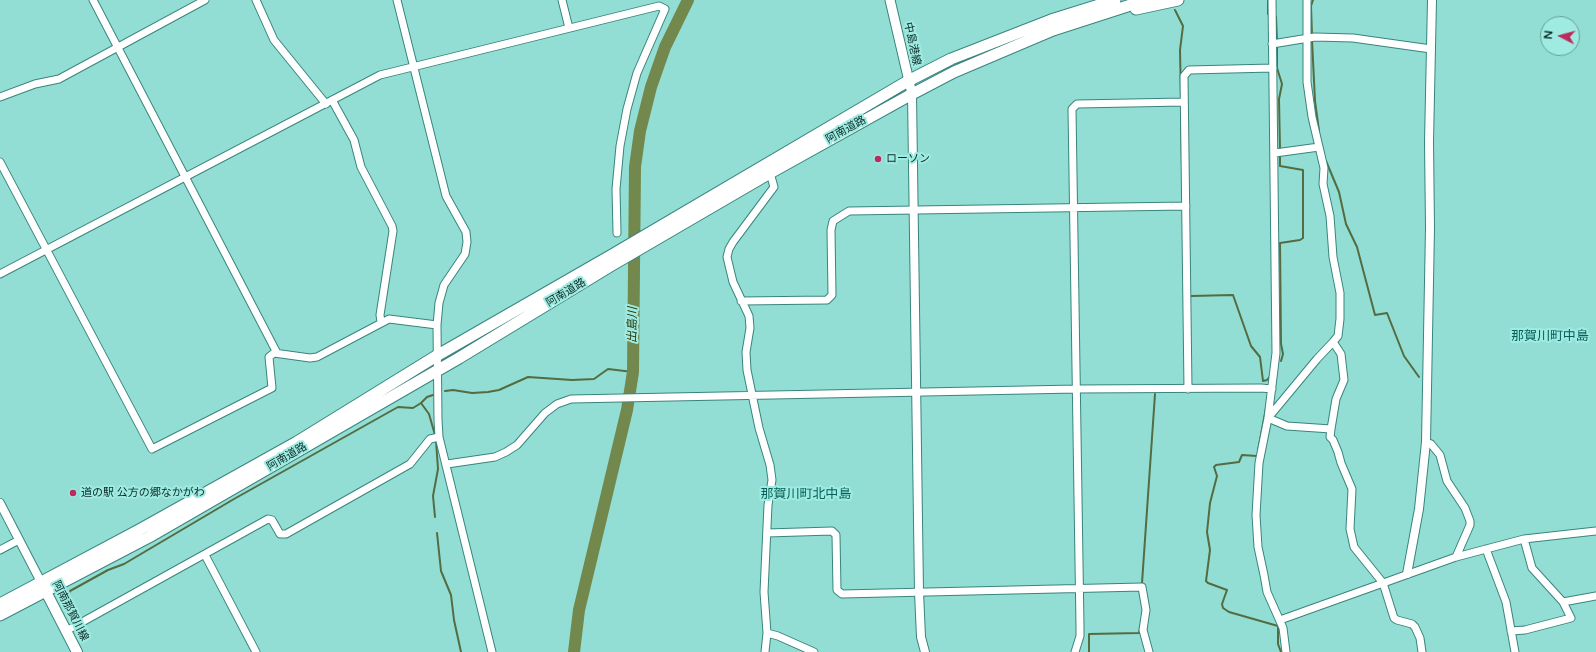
<!DOCTYPE html>
<html>
<head>
<meta charset="utf-8">
<style>
  body { margin:0 }
  #map { position:relative; width:1596px; height:652px; overflow:hidden; background:#92ded4; font-family:"Varela Round",sans-serif }
  canvas { display:block }
  .north { position:absolute; left:1540px; top:16px; width:40px; height:40px; box-sizing:border-box; background:#9febe1; border:1px solid #649e97; border-radius:50%; rotate:276deg; font-size:11px; font-weight:700; line-height:16px; text-align:center; color:#0b2b28 }
  .north::after { content:''; display:block; margin:auto; width:14px; height:18px; background:#ba2c5c; clip-path:polygon(50% 0,100% 100%,50% 72%,0 100%) }
</style>
</head>
<body>
<div id="map">
<canvas width="1596" height="652"></canvas>
<div class="north">N</div>
</div>
<script>
const ctx = document.querySelector('canvas').getContext('2d');
ctx.lineJoin = 'round';
function toPath(rows) {
  const path = new Path2D();
  for (const r of rows) {
    path.moveTo(r[0], r[1]);
    for (let i = 2; i < r.length; i += 2) path.lineTo(r[i], r[i + 1]);
  }
  return path;
}
function stroke(path, color, width, dash) {
  ctx.strokeStyle = color;
  ctx.lineWidth = width;
  ctx.lineCap = dash ? 'butt' : 'round';
  ctx.setLineDash(dash || []);
  ctx.stroke(path);
}
function label(font, color, halo, rows, align = 'center') {
  ctx.font = font + ' "Varela Round","Noto Sans JP",sans-serif';
  ctx.lineWidth = 4;
  ctx.setLineDash([]);
  ctx.textBaseline = 'middle';
  ctx.strokeStyle = halo;
  ctx.fillStyle = color;
  for (const [text, x, y, turn = 0] of rows) {
    ctx.save();
    ctx.translate(x, y);
    ctx.rotate((+turn || 0) * Math.PI / 180);
    ctx.textAlign = isNaN(turn) ? turn : align;
    if (halo) ctx.strokeText(text, 0, 0);
    ctx.fillText(text, 0, 0);
    ctx.restore();
  }
}
stroke(toPath([
  [1268,0,1268,14],
  [1175,10,1183,26,1180,50,1181,99],
  [1276,17,1277,41],
  [1312,36,1311,6,1313,0],
  [1312,40,1315,101,1319,131],
  [1277,45,1277,68,1282,84,1279,99,1280,150],
  [1181,104,1182,165],
  [1280,154,1280,166,1303,170,1303,238,1300,240,1280,243,1281,344,1283,354,1281,361],
  [1326,161,1339,192,1346,224,1357,247,1375,315,1387,313,1404,356,1419,377],
  [1191,296,1233,295,1251,346,1260,357,1263,381,1267,380,1271,375],
  [445,391,453,390,472,393,488,392,499,390,528,377,572,380,594,379,608,369,633,372],
  [433,395,427,397,421,403,429,414,435,435],
  [1258,451,1266,408],
  [1257,456,1242,455,1239,462,1216,465,1214,467,1217,476,1210,503,1207,532,1210,550,1206,581,1208,583,1227,590,1222,604,1223,608,1229,612,1278,626,1278,644,1281,652],
  [435,517,433,496,438,469,436,441],
  [437,533,441,571,451,595,454,620,461,652],
  [1142,583,1155,394],
  [65,606,70,591,108,570,124,564,234,499,398,407,413,408,421,403],
  [1089,652,1089,634,1139,633,1141,624]
]), '#536c41', 2);
stroke(toPath([
  [574,652,579,610,627,410,633,372,635,167,640,131,651,87,665,47,688,0]
]), '#72884c', 12);
const minor = toPath([
  [93,0,277,353],
  [256,0,274,40,326,104],
  [397,0,446,196,466,232,467,242,465,254,444,285,439,303,437,325,438,420,439,437,492,652],
  [562,0,569,28],
  [1272,0,1276,353,1268,418,1259,463,1256,515,1258,547,1264,575,1267,592,1283,628,1286,652],
  [1307,0,1307,82,1312,117,1324,168,1323,184,1330,216,1333,257,1340,293,1340,319,1338,336,1333,342,1317,359,1268,418,1287,426,1331,429,1336,399,1344,380,1341,354,1333,342],
  [1272,44,1315,37,1353,38,1431,49],
  [0,97,35,84,59,79,205,0],
  [332,100,354,140,361,167,392,226,393,231,380,315,381,322],
  [1275,153,1319,147],
  [0,162,152,449,272,388,269,357,274,353,310,358,317,357,389,319,437,325],
  [0,274,380,75,659,6,665,9,637,73,627,109,620,146,616,189,617,233],
  [741,301,827,300,832,295,831,230,833,221,849,211,1186,206],
  [1188,389,1184,76,1189,70,1273,68],
  [1331,429,1330,437,1333,440,1338,452,1341,463,1352,489,1350,529,1354,547,1383,583,1394,618,1397,620,1412,624,1415,627,1420,638,1422,652],
  [1426,442,1431,444,1440,455,1447,481,1465,508,1470,521,1470,525,1456,557],
  [447,464,495,457,506,452,517,445,545,413,557,404,571,399,1076,389,1261,388,1272,389],
  [767,533,832,531,836,535,837,590,842,594,1142,587,1146,610,1143,630,1149,652],
  [1524,539,1532,568,1563,602,1596,596],
  [1486,549,1506,602,1515,652],
  [0,550,19,540],
  [205,555,256,652],
  [1280,620,1456,557,1524,539,1596,531],
  [66,631,268,519,272,520,280,534,286,534,410,464,430,439,439,437],
  [1511,631,1525,630,1571,618,1563,602],
  [767,633,778,636,814,652],
  [765,652,767,633,764,592,768,505,772,480,770,465,759,428,747,370,746,352,750,328,749,316,733,282,727,257,729,249,733,242,774,187,770,173],
  [1075,652,1080,636,1080,627,1072,109,1077,104,1184,102]
]);
const tertiary = toPath([
  [912,94,919,592,921,637,925,652],
  [0,503,41,582],
  [1407,574,1419,509,1426,442,1430,228,1429,142,1432,0]
]);
const secondary = toPath([
  [890,0,912,94]
]);
const primary = toPath([
  [42,584,77,652]
]);
const trunk = toPath([
  [1136,9,1178,0],
  [0,604,139,530,297,442,438,355,612,255,908,81,951,59,1051,20,1115,0],
  [0,615,149,537,459,358,612,265,770,173,912,94,954,72,1053,30,1146,0]
]);
stroke(minor, '#39857d', 9);
stroke(tertiary, '#39857d', 10);
stroke(secondary, '#39857d', 11);
stroke(primary, '#39857d', 12);
stroke(trunk, '#39857d', 13);
stroke(minor, '#fff', 7);
stroke(tertiary, '#fff', 8);
stroke(secondary, '#fff', 9);
stroke(primary, '#fff', 10);
stroke(trunk, '#fff', 11);
for (const [x, y, r, color] of [
  [878,159,4,"#ba2c5c"],
  [73,493,4,"#ba2c5c"]
]) {
  const dot = new Path2D();
  dot.arc(x, y, r, 0, 2 * Math.PI);
  ctx.fillStyle = color;
  ctx.fill(dot);
  stroke(dot, '#9febe1', 1.5);
}
label('11px', '#0b2b28', '#9febe1', [
  ["中島港線",912,44,78],
  ["阿南道路",846,130,-29],
  ["阿南道路",566,293,-31],
  ["阿南道路",287,457,-30],
  ["阿南那賀川線",70,611,63]
]);
label('11px', '#0b2b28', '#9febe1', [
  ["ローソン",886,159],
  ["道の駅 公方の郷なかがわ",81,493]
], 'left');
label('italic 12px', '#2a3a0b', '#9febe1', [
  ["出島川",633,325,-89]
]);
label('13px', '#07615a', '#9febe1', [
  ["那賀川町中島",1550,337],
  ["那賀川町北中島",806,495]
]);
</script>
</body>
</html>
